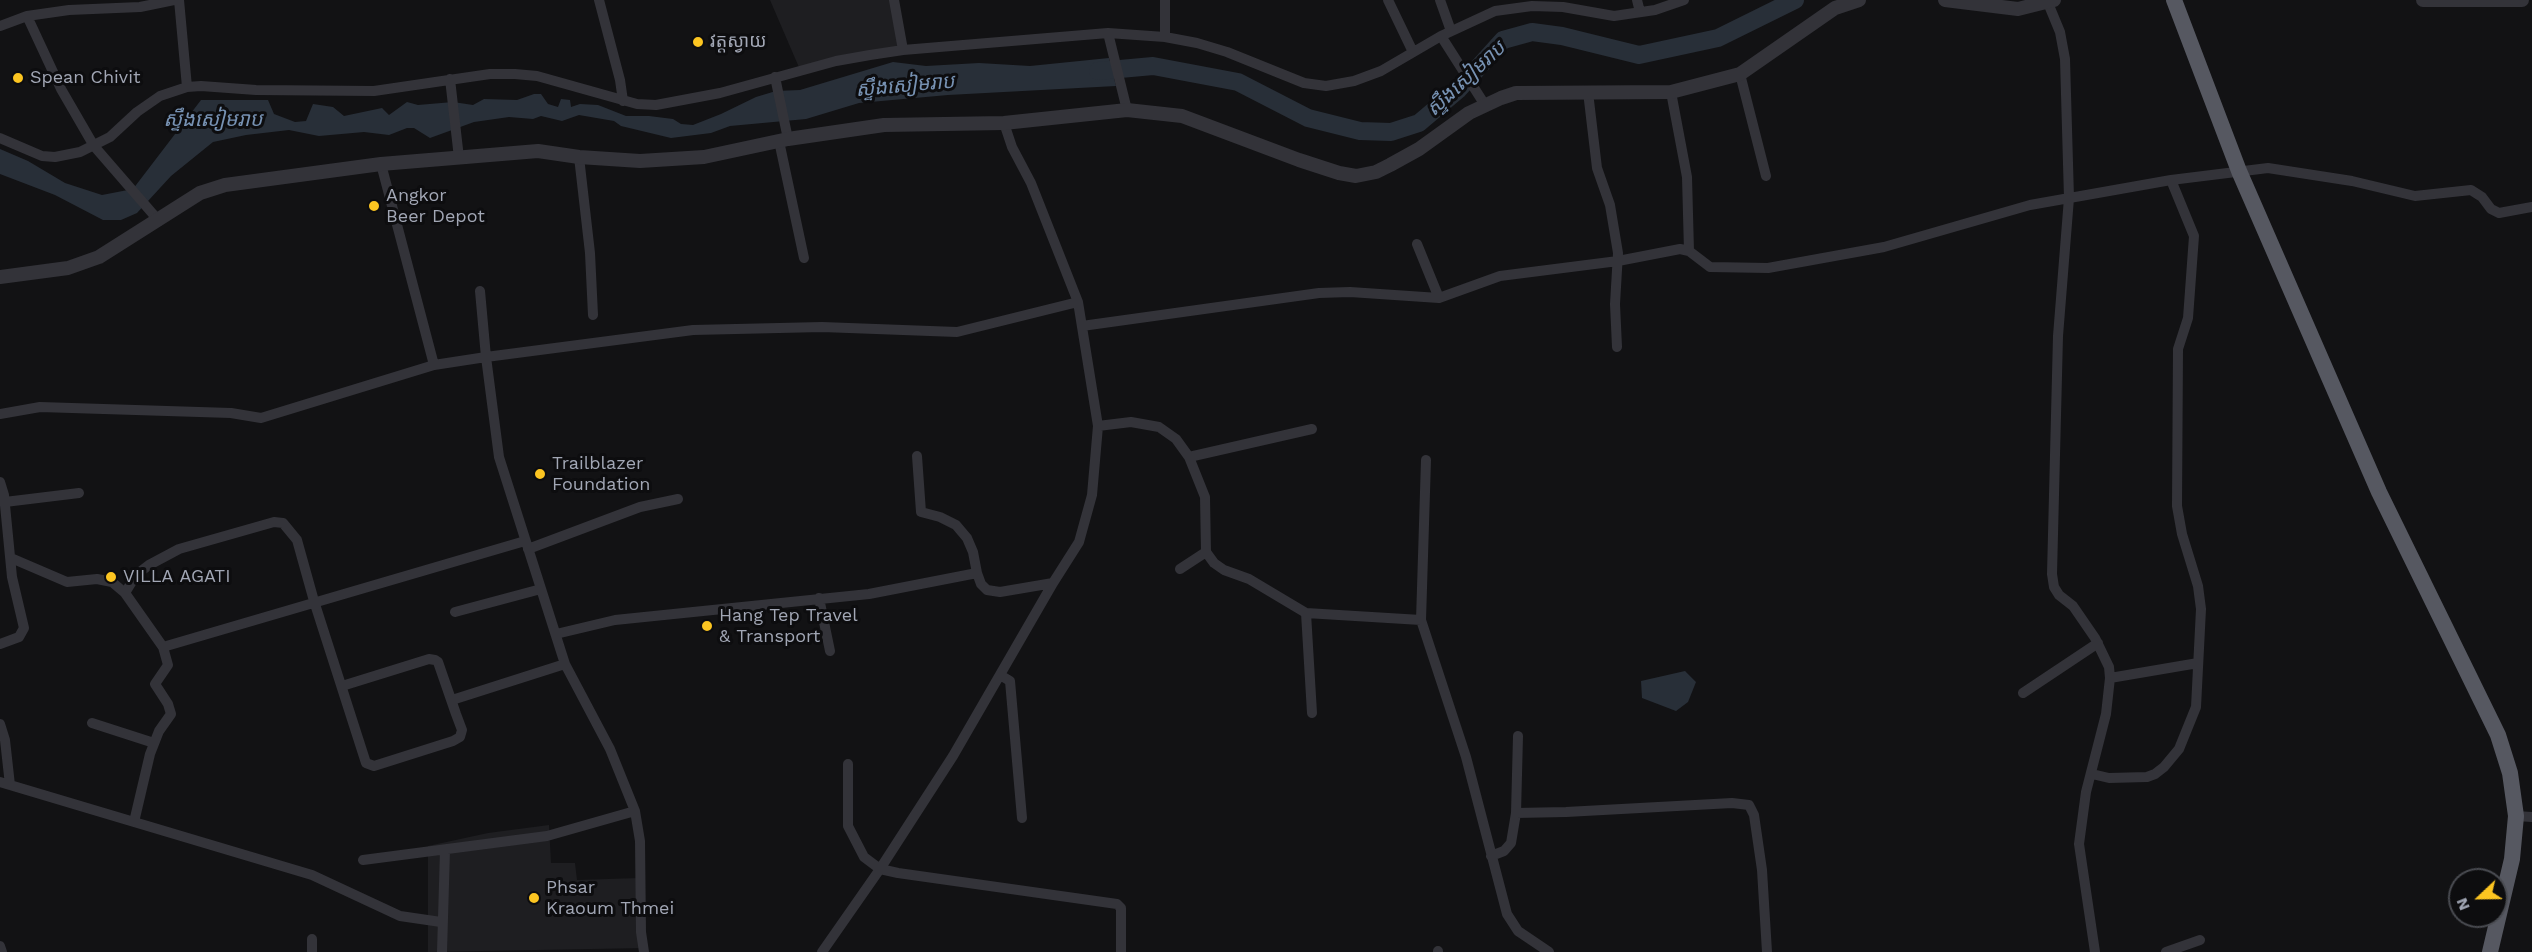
<!DOCTYPE html>
<html>
<head>
<meta charset="utf-8">
<style>
  body { margin:0 }
  #map { position:relative; width:2532px; height:952px; overflow:hidden; background:#121214; font-family:"Work Sans",sans-serif }
  canvas { display:block }
  .north { position:absolute; left:2448px; top:868px; width:60px; height:60px; box-sizing:border-box; background:#0d0d0f; border:2px solid #494b51; border-radius:50%; rotate:248deg; font-size:16px; font-weight:700; line-height:24px; text-align:center; color:#a2a7b5 }
  .north::after { content:''; display:block; margin:auto; width:21px; height:27px; background:#fcc521; clip-path:polygon(50% 0,100% 100%,50% 72%,0 100%) }
</style>
</head>
<body>
<div id="map">
<canvas width="2532" height="952"></canvas>
<div class="north">N</div>
</div>
<script>
const ctx = document.querySelector('canvas').getContext('2d');
ctx.lineJoin = 'round';
function fillPath(path, color) {
  ctx.fillStyle = color;
  ctx.fill(path, 'evenodd');
}
function toPath(rows) {
  const path = new Path2D();
  for (const r of rows) {
    path.moveTo(r[0], r[1]);
    for (let i = 2; i < r.length; i += 2) path.lineTo(r[i], r[i + 1]);
  }
  return path;
}
function stroke(path, color, width, dash) {
  ctx.strokeStyle = color;
  ctx.lineWidth = width;
  ctx.lineCap = dash ? 'butt' : 'round';
  ctx.setLineDash(dash || []);
  ctx.stroke(path);
}
function label(font, color, halo, rows, align = 'center') {
  ctx.font = font + ' "Work Sans","Noto Sans Khmer",sans-serif';
  ctx.lineWidth = 6;
  ctx.setLineDash([]);
  ctx.textBaseline = 'middle';
  ctx.strokeStyle = halo;
  ctx.fillStyle = color;
  for (const [text, x, y, turn = 0] of rows) {
    ctx.save();
    ctx.translate(x, y);
    ctx.rotate((+turn || 0) * Math.PI / 180);
    ctx.textAlign = isNaN(turn) ? turn : align;
    if (halo) ctx.strokeText(text, 0, 0);
    ctx.fillText(text, 0, 0);
    ctx.restore();
  }
}
fillPath(toPath([
  [770,0,890,0,902,47,801,72],
  [549,825,551,863,575,863,577,880,639,878,646,948,428,952,428,846,488,833]
]), '#1e1e21');
fillPath(toPath([
  [1109,58,1116,86,948,95,859,103,806,119,730,126,711,133,671,138,621,126,614,121,579,115,562,121,541,116,533,119,509,117,474,122,430,138,414,128,407,128,389,135,364,132,319,136,289,130,246,135,213,142,171,176,137,213,121,220,103,220,55,195,0,174,0,149,28,161,65,183,102,195,133,189,201,100,268,100,274,114,295,122,306,121,313,104,333,107,344,116,382,108,389,115,407,102,418,105,453,102,473,105,484,99,517,100,534,94,541,94,548,104,558,107,561,99,570,100,571,107,580,104,598,105,626,116,649,116,673,119,681,124,693,125,721,114,756,97,776,91,800,90,893,62,926,66,979,63,1030,66],
  [1685,671,1696,682,1688,702,1676,711,1642,698,1641,681]
]), '#282f38');
stroke(toPath([
  [1098,71,1153,66,1238,82,1308,118,1360,131,1391,132,1419,123,1458,90,1503,40,1532,32,1562,36,1639,55,1718,38,1795,0]
]), '#282f38', 18);
stroke(toPath([
  [179,0,187,87],
  [599,0,620,80,623,101],
  [894,0,903,50],
  [1165,0,1165,37],
  [1388,0,1413,52],
  [1440,0,1451,31],
  [1637,0,1640,12],
  [2048,3,2060,32,2065,59,2069,198,2058,336,2052,574,2054,587,2059,595,2073,606,2095,638,2109,667,2110,678,2106,714,2086,792,2079,844,2095,952],
  [27,16,61,89,94,146,159,221],
  [0,26,27,16,69,10,140,7,174,0],
  [1108,33,1127,110],
  [1441,36,1485,105],
  [1740,74,1766,176],
  [775,77,788,139],
  [450,79,459,158],
  [1588,92,1597,168,1610,205,1618,253,1615,304,1617,347],
  [1671,92,1687,177,1689,251],
  [0,138,42,156,55,157,80,152,110,137,137,112,160,96,187,87,201,86,256,90,374,91,490,74,515,74,537,76,637,104,656,105,720,93,836,61,870,55,903,50,1108,33,1165,37,1197,43,1227,52,1304,83,1326,86,1354,81,1381,71,1441,36,1495,11,1532,6,1563,7,1614,16,1655,10,1684,0],
  [779,141,804,258],
  [579,157,590,253,593,315],
  [381,164,434,365],
  [1417,244,1439,298],
  [480,291,486,357,499,457,565,664,610,749,635,811,640,841,641,932,644,952],
  [1082,326,1319,293,1350,292,1439,298,1500,276,1618,261,1680,249,1689,251,1710,267,1768,268,1884,247,2030,205,2171,180,2268,168,2352,181,2415,196,2471,190,2482,197,2491,209,2499,213,2532,207],
  [0,414,40,407,231,413,261,418,434,365,486,357,693,330,822,327,957,332,1078,302],
  [1098,426,1131,422,1159,427,1176,439,1189,457,1312,429],
  [917,456,921,512,940,517,956,525,967,538,973,552,977,573,981,584,987,590,1000,592,1053,583],
  [0,482,4,495,12,577,24,628,19,637,0,644],
  [5,502,79,493],
  [528,549,640,507,678,499],
  [1206,552,1214,563,1224,570,1249,579,1306,613,1421,620,1466,757,1507,914,1518,931,1549,952],
  [11,558,67,582,97,579,112,582,125,593,163,647,168,665,155,684,168,704,171,714,159,731,150,754,134,822],
  [1180,569,1206,552,1205,497,1189,457],
  [125,593,136,575,149,565,179,549,274,522,283,523,297,540,314,601,366,763,374,766,453,741,460,737,462,730,456,714,438,662,435,660,429,659,342,686],
  [819,598,830,651],
  [455,612,541,589],
  [1306,613,1312,713],
  [1421,620,1426,460],
  [556,634,615,620,869,594,977,573],
  [163,647,525,541],
  [1000,675,1010,681,1022,818],
  [2110,678,2198,663],
  [2023,693,2098,643],
  [452,700,565,664],
  [92,723,154,743],
  [0,724,5,740,10,785],
  [848,764,848,826,864,857,880,869,898,873,1117,904,1121,908,1121,952],
  [2092,774,2109,778,2147,777,2155,774,2164,767,2179,749,2196,707,2201,609,2198,586,2182,534,2177,506,2178,349,2188,318,2194,236,2171,180],
  [0,782,312,875,400,916,441,922],
  [1516,813,1566,812,1732,803,1749,805,1754,815,1762,870,1767,952],
  [2516,816,2532,817],
  [1491,856,1504,851,1511,843,1516,813,1518,736],
  [363,860,547,836,635,811],
  [312,939,312,952],
  [0,946,2,952],
  [1438,951,1438,952],
  [442,952,445,850],
  [822,952,880,869,953,756,1053,583,1079,542,1092,495,1098,426,1078,302,1031,183,1012,147,1004,123],
  [2166,952,2200,940]
]), '#333339', 10);
stroke(toPath([
  [1945,0,2018,9,2054,0],
  [2423,0,2522,0],
  [0,277,68,268,99,257,200,193,225,185,381,164,538,151,579,157,640,161,704,157,788,139,884,125,1004,123,1127,110,1182,116,1299,160,1339,173,1356,176,1376,172,1390,165,1419,149,1469,113,1501,98,1516,93,1671,92,1740,74,1835,8,1859,0]
]), '#333339', 14);
stroke(toPath([
  [2174,0,2239,171,2379,492,2498,735,2510,773,2516,816,2512,859,2490,952]
]), '#565861', 16);
for (const [x, y, r, color] of [
  [698,42,6,"#fcc521"],
  [18,78,6,"#fcc521"],
  [374,206,6,"#fcc521"],
  [540,474,6,"#fcc521"],
  [111,577,6,"#fcc521"],
  [707,626,6,"#fcc521"],
  [534,898,6,"#fcc521"]
]) {
  const dot = new Path2D();
  dot.arc(x, y, r, 0, 2 * Math.PI);
  ctx.fillStyle = color;
  ctx.fill(dot);
  stroke(dot, '#0d0d0f', 2);
}
label('18px', '#a2a7b5', '#0d0d0f', [
  ["វត្តស្វាយ",710,42],
  ["Spean Chivit",30,78],
  ["Angkor",386,196],
  ["Beer Depot",386,217],
  ["Trailblazer",552,464],
  ["Foundation",552,485],
  ["VILLA AGATI",123,577],
  ["Hang Tep Travel",719,616],
  ["& Transport",719,637],
  ["Phsar",546,888],
  ["Kraoum Thmei",546,909]
], 'left');
label('italic 20px', '#7792b3', '#0d0d0f', [
  ["ស្ទឹងសៀមរាប",1466,79,-43],
  ["ស្ទឹងសៀមរាប",905,86,-5],
  ["ស្ទឹងសៀមរាប",213,120]
]);
</script>
</body>
</html>
